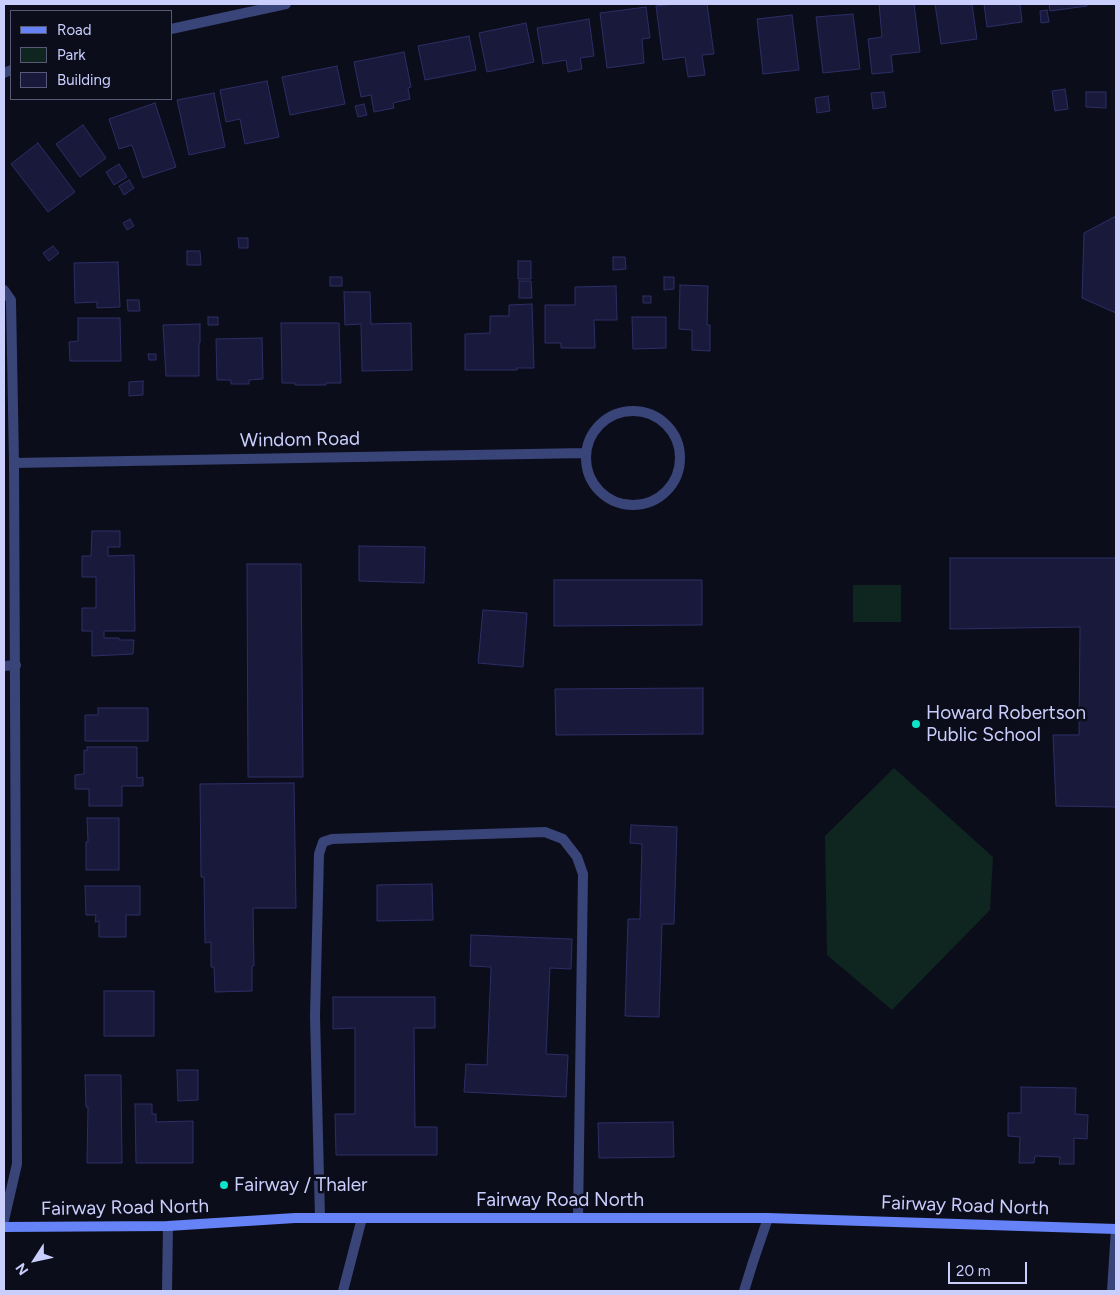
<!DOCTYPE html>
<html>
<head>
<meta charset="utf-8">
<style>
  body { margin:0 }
  #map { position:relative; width:1120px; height:1295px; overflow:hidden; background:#0c0d1b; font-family:Figtree,sans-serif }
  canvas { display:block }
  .frame { position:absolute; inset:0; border:5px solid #c9cefc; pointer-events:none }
  .legend { position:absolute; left:10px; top:10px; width:162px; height:90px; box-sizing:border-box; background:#0c0d1b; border:1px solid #585a75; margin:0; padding:6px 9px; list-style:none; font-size:15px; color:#c9cefc }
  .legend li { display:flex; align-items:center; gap:10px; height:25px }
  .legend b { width:25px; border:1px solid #585a75 }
  .north { position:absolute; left:10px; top:1235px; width:50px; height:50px; -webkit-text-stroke:4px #0c0d1b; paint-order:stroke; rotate:235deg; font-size:14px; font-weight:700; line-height:20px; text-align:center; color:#c9cefc }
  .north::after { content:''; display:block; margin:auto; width:18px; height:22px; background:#c9cefc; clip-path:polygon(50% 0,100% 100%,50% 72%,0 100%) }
  .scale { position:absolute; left:948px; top:1262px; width:79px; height:22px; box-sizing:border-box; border:2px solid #c9cefc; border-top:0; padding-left:6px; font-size:15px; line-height:18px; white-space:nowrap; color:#c9cefc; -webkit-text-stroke:4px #0c0d1b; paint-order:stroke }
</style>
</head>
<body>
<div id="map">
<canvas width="1120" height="1295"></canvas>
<div class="frame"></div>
<ul class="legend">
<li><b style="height:6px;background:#6582f7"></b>Road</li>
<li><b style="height:14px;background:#0f251f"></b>Park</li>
<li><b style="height:14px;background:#191a3b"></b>Building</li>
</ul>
<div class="north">N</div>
<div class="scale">20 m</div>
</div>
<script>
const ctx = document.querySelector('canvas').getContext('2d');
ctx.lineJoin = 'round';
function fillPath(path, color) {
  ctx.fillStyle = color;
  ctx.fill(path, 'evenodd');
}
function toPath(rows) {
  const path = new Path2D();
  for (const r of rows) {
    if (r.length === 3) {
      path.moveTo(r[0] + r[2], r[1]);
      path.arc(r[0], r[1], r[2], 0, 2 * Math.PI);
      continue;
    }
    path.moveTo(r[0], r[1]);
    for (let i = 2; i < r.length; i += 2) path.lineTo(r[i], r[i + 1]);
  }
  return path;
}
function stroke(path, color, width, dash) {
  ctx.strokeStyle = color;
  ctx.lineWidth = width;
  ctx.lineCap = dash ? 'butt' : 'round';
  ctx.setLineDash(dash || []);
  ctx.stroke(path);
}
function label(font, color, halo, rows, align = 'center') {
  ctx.font = font + ' Figtree,sans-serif';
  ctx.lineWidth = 5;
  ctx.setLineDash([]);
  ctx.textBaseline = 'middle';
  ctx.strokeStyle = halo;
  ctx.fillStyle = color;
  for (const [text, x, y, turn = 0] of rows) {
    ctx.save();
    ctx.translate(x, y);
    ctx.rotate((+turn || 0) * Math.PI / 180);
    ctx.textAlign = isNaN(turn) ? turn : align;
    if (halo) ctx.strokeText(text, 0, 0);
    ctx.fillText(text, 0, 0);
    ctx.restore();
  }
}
fillPath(toPath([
  [853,585,901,585,901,622,853,622],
  [894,768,993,857,990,910,892,1010,827,955,825,836]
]), '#0f251f');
const building = toPath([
  [674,4,707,4,714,54,702,55,705,75,688,77,685,57,663,60,656,6,674,4],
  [879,4,914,4,920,52,891,55,893,72,872,74,868,39,882,37,879,4],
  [935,4,972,4,977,39,941,44,935,4],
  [984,4,1020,4,1022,22,987,27,984,4],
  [1049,4,1087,4,1087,6,1050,11,1049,4],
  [646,7,650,38,642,39,644,63,607,68,600,13,646,7],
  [1047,10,1049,22,1041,23,1040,11,1047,10],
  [853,14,860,69,823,73,816,17,853,14],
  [792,15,799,70,763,74,757,19,792,15],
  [589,19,594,56,580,58,582,69,568,72,566,60,543,64,537,28,589,19],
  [526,23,534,62,487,72,479,33,526,23],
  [469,36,476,70,425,80,418,46,469,36],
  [404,52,411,87,408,88,410,99,393,103,394,108,374,112,371,95,361,97,354,62,404,52],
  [337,66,345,104,290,115,282,77,337,66],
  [267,81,279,137,245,144,240,119,226,122,220,90,267,81],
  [1065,89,1068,109,1055,111,1052,91,1065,89],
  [884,92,886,107,873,109,871,93,884,92],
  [1086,92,1106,92,1106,108,1086,107,1086,92],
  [214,93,225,147,189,155,177,100,214,93],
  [828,96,830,111,817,113,815,98,828,96],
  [155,103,176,167,143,178,132,145,119,149,109,119,155,103],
  [364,104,367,115,358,117,355,106,364,104],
  [83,125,106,158,80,177,56,144,83,125],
  [38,143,75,192,48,212,11,164,38,143],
  [119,164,127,177,114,185,106,172,119,164],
  [129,180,134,188,124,195,119,186,129,180],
  [1116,216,1116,313,1082,298,1084,233,1116,216],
  [130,219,134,226,127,230,123,223,130,219],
  [238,238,248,238,248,248,239,248,238,238],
  [53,246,59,253,49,261,43,253,53,246],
  [187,251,200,251,201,265,187,265,187,251],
  [613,257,625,257,626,269,613,270,613,257],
  [518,261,531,261,531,279,518,279,518,261],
  [118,262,120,307,97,308,97,302,75,303,74,263,118,262],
  [330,277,342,277,342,286,330,286,330,277],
  [664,277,674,277,674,289,664,290,664,277],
  [519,281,531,281,532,298,519,298,519,281],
  [680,285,708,286,707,325,710,325,710,351,692,350,692,330,679,329,680,285],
  [616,286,617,320,594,320,595,348,561,348,561,343,545,343,545,305,575,305,575,287,616,286],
  [344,292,370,292,371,324,411,323,412,370,362,371,361,324,345,325,344,292],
  [643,296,651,296,651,303,643,303,643,296],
  [127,300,139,300,140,311,128,311,127,300],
  [532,304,534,368,517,368,517,370,465,370,465,334,490,333,490,316,509,316,509,305,532,304],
  [208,317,218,317,218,325,208,325,208,317],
  [632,317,666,317,666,348,633,349,632,317],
  [78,318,120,318,121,361,70,361,69,342,78,341,78,318],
  [281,323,339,323,341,383,326,383,326,385,295,385,295,383,282,383,281,323],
  [200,324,200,343,199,344,199,376,166,376,163,325,200,324],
  [262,338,263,379,249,380,249,384,231,384,231,380,217,380,216,339,262,338],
  [148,354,156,354,156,360,149,360,148,354],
  [143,381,143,395,129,396,129,382,143,381],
  [92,531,120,531,120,547,108,547,108,556,134,555,135,631,104,631,104,638,119,638,119,640,134,640,133,654,92,656,92,631,82,631,82,608,96,608,96,577,82,577,82,556,91,556,92,531],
  [359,546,425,547,424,583,359,581,359,546],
  [950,558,1116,558,1116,807,1056,806,1053,735,1079,735,1080,627,950,629,950,558],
  [247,564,301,564,303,777,248,777,247,564],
  [554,580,702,580,702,625,554,626,554,580],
  [483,610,527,613,523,667,478,663,483,610],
  [703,688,703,734,556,735,555,689,703,688],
  [98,708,148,708,148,741,85,741,85,715,98,715,98,708],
  [87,747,137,747,137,778,143,777,143,786,122,786,122,806,89,806,89,789,75,789,75,775,84,774,84,750,87,751,87,747],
  [294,783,296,908,253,908,254,966,252,966,252,991,215,992,214,967,211,967,211,942,205,943,204,877,201,877,200,784,294,783],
  [87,818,119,818,119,870,86,870,86,842,88,842,87,818],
  [631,825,677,827,674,924,662,924,659,1017,625,1016,628,919,640,919,642,844,630,843,631,825],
  [432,884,433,920,377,921,377,885,432,884],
  [85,886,140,886,140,915,126,915,126,937,99,937,99,921,95,922,96,915,86,915,85,886],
  [471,935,572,939,571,969,550,968,546,1054,568,1055,566,1097,464,1092,466,1064,487,1065,491,967,470,966,471,935],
  [104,991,154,991,154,1036,104,1036,104,991],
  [333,997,435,997,435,1028,414,1028,415,1127,437,1127,437,1155,336,1155,335,1114,355,1114,355,1028,333,1029,333,997],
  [177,1070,198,1070,198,1100,178,1101,177,1070],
  [85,1075,121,1075,122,1163,87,1163,88,1107,86,1107,85,1075],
  [1021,1087,1076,1088,1075,1114,1088,1115,1087,1139,1074,1138,1074,1164,1059,1164,1060,1157,1035,1156,1034,1163,1019,1163,1020,1137,1008,1136,1008,1113,1021,1113,1021,1087],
  [135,1104,152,1104,152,1114,156,1114,156,1122,193,1121,193,1163,136,1163,135,1104],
  [673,1122,674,1157,599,1158,598,1123,673,1122]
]);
fillPath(building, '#191a3b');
stroke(building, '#2c2e66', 1);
stroke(toPath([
  [4,666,16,665],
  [320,1218,315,1016,319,854,323,842,332,839,545,832,563,839,577,857,583,874,578,1218],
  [167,1291,168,1226],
  [343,1291,362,1218],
  [1112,1291,1116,1229]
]), '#394578', 10);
stroke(toPath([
  [171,29,286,4],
  [4,73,11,70],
  [4,290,11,300,14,463,17,1164,4,1220],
  [633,458,47],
  [14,463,586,453],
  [744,1291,753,1262,768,1218]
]), '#394578', 10);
stroke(toPath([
  [4,1227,168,1226,295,1218,768,1218,1116,1229]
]), '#6582f7', 10);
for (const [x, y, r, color] of [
  [916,724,5,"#0ce5c9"],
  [224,1185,5,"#0ce5c9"]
]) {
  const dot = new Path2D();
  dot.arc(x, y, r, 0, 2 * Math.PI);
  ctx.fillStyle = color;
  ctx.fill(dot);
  stroke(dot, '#0c0d1b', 2);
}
label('19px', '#c9cefc', '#0c0d1b', [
  ["Windom Road",300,440,-1],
  ["Fairway Road North",560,1200],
  ["Fairway Road North",965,1206,2],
  ["Fairway Road North",125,1208,-1]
]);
label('19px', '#c9cefc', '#0c0d1b', [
  ["Howard Robertson",926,713],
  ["Public School",926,735],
  ["Fairway / Thaler",234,1185]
], 'left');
</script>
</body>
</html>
